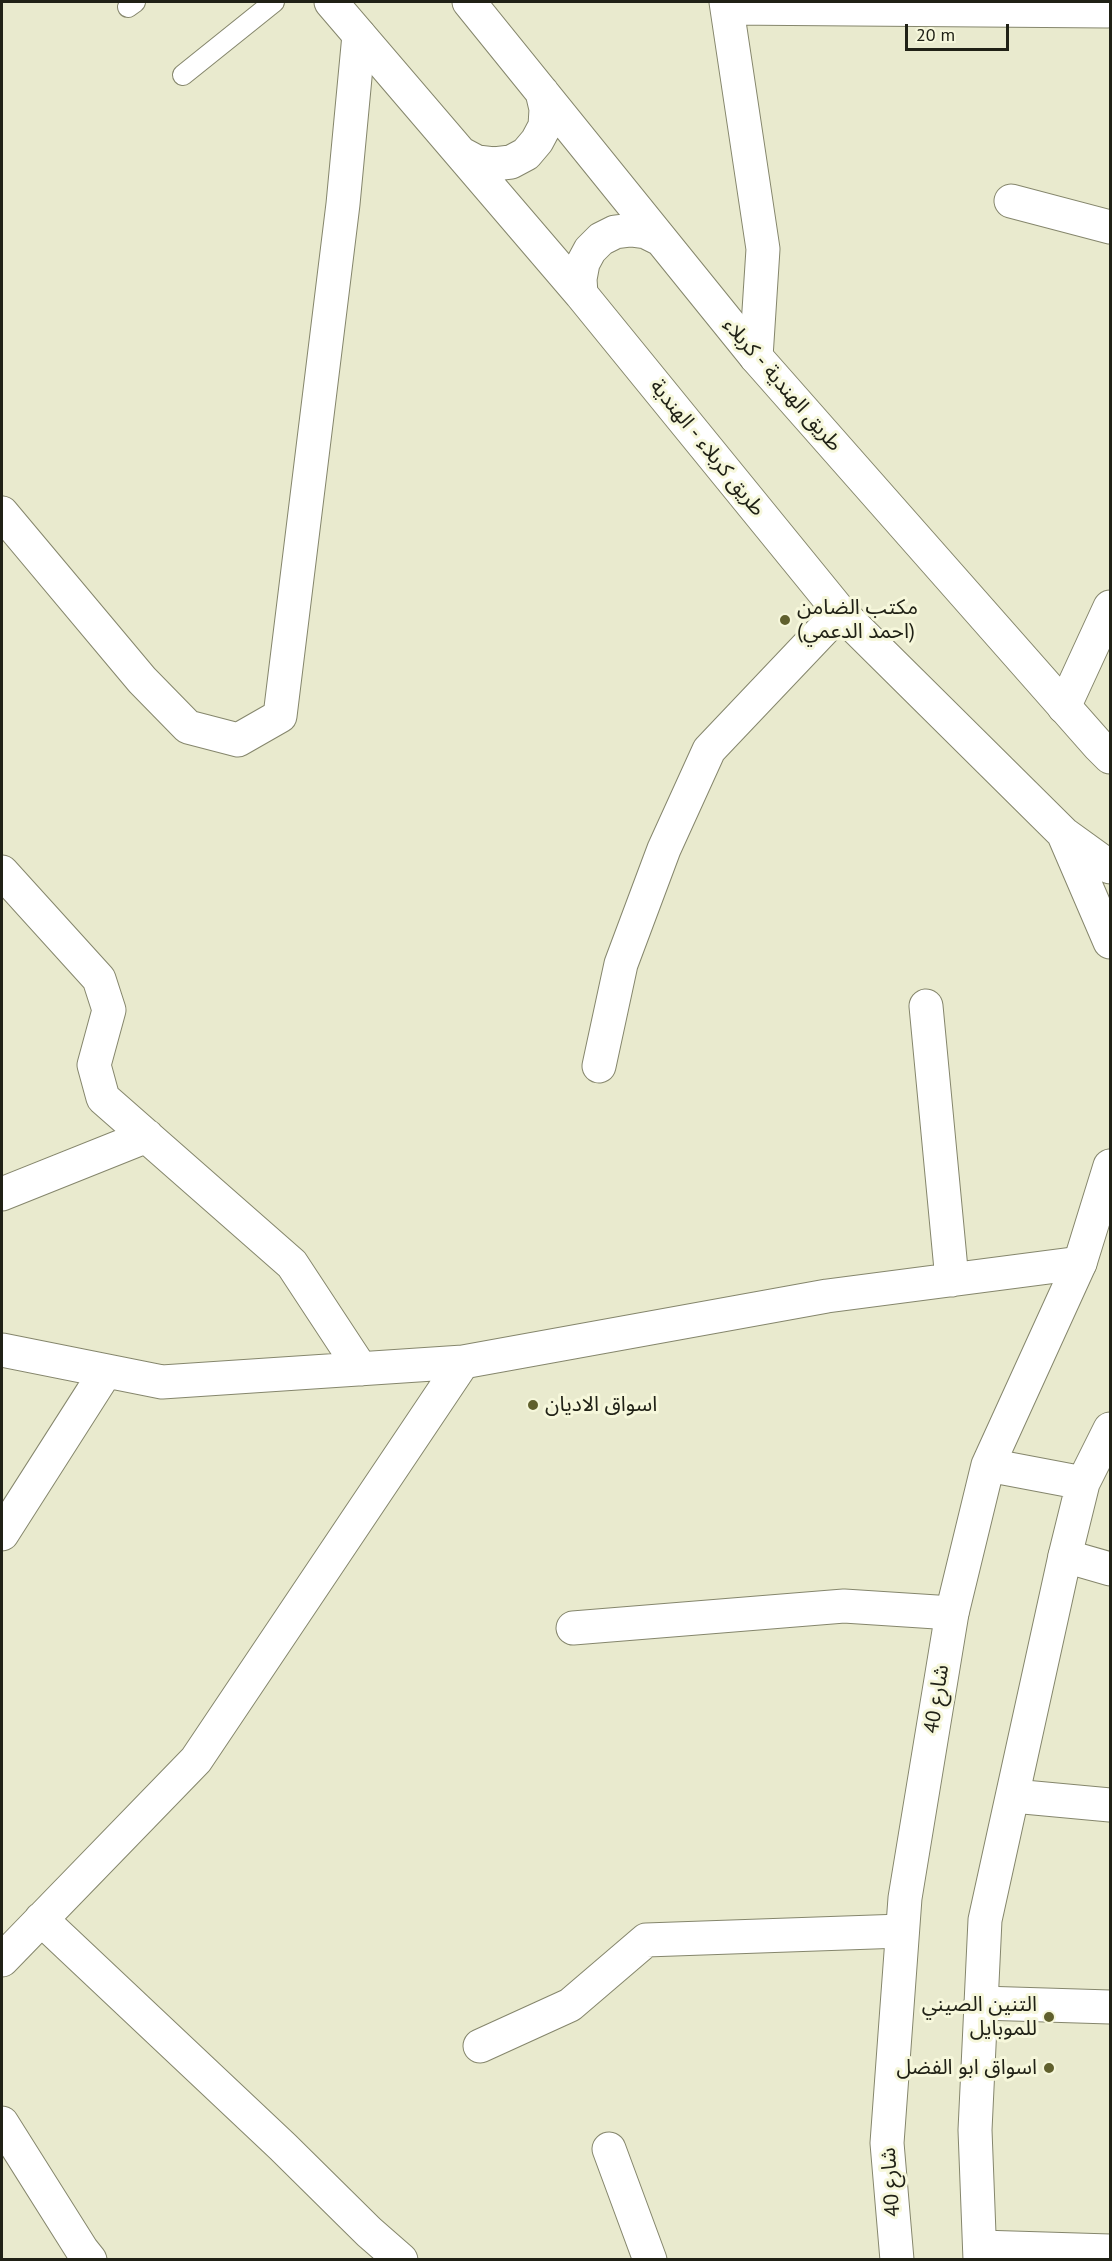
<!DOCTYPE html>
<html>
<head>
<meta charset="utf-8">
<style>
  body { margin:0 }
  #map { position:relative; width:1112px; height:2261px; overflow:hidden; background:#e9eace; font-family:"PT Sans",sans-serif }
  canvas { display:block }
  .frame { position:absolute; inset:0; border:3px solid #202116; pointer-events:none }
  .scale { position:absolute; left:905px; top:24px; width:104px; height:27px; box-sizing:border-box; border:3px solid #202116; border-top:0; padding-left:8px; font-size:18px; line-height:21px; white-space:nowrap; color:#202116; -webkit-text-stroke:4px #f6f7db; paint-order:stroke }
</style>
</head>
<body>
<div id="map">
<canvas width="1112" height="2261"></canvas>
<div class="frame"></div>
<div class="scale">20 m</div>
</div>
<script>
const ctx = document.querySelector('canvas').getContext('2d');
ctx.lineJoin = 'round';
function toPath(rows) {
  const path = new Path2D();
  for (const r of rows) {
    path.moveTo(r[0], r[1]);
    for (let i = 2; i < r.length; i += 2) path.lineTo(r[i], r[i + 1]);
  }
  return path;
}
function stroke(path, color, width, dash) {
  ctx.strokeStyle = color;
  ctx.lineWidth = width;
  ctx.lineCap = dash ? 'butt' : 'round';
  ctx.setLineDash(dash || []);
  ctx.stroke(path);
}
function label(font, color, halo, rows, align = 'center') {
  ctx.font = font + ' "PT Sans","Noto Sans Arabic",sans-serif';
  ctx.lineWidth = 6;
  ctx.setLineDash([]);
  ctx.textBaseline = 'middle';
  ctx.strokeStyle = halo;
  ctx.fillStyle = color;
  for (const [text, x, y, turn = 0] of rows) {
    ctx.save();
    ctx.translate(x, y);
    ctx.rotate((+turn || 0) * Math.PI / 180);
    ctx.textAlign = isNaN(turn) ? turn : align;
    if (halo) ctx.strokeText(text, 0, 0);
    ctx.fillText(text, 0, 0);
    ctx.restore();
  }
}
const service = toPath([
  [128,7,135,2],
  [183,75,274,2]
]);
const minor = toPath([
  [726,2,763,249,756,357],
  [727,8,1108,11],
  [1011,201,1110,227],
  [2,513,142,680,188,727,238,740,280,716,343,204,359,35],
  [1064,707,1110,607],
  [2,872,99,979,109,1010,94,1065,103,1098,292,1264,361,1369],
  [926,1006,952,1280],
  [599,1066,621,964,664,849,709,750,840,612],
  [2,1194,147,1136],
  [2,1350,162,1382,463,1362,827,1296,1080,1263],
  [2,1534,106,1371],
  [1065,1556,1110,1569],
  [573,1628,844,1606,952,1613],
  [1013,1796,1110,1805],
  [41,1919,283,2147,369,2232,401,2260],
  [2,1960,196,1760,463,1362],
  [981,2003,1110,2007],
  [480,2046,570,2005,646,1940,902,1931],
  [2,2123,82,2250,90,2260],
  [609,2149,650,2260],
  [980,2247,1110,2251]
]);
const primary = toPath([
  [331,2,581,294,840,612,1064,834,1110,867],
  [469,2,756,357,1099,746,1110,757],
  [462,154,477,162,494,164,511,162,526,154,537,141,545,126,546,109,542,92],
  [581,294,580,279,583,263,590,250,601,239,615,232,631,230,646,232,660,239],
  [1064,835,1110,942],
  [988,1465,1083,1483],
  [897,2260,887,2143,905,1898,952,1613,988,1465,1080,1263,1110,1166],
  [980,2260,975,2130,985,1920,1065,1556,1083,1483,1110,1429]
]);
stroke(service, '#85866c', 22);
stroke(minor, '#85866c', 35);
stroke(primary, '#85866c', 35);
stroke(service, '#fff', 20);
stroke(minor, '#fff', 33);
stroke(primary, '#fff', 33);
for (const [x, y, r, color] of [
  [785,620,6,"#60602d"],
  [533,1405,6,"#60602d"],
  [1049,2017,6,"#60602d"],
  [1049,2068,6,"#60602d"]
]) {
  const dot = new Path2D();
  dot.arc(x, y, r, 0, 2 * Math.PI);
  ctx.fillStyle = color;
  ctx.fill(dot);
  stroke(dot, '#f6f7db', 2);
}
label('21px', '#202116', '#f6f7db', [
  ["طريق الهندية - كربلاء",782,385,49],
  ["طريق كربلاء - الهندية",707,448,51],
  ["شارع 40",937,1699,-81],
  ["شارع 40",891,2182,-94]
]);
label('21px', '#202116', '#f6f7db', [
  ["مكتب الضامن",797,608],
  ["(احمد الدعمي)",797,632],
  ["اسواق الاديان",545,1405],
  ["التنين الصيني",1037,2005,"right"],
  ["للموبايل",1037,2029,"right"],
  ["اسواق ابو الفضل",1037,2068,"right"]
], 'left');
</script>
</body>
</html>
